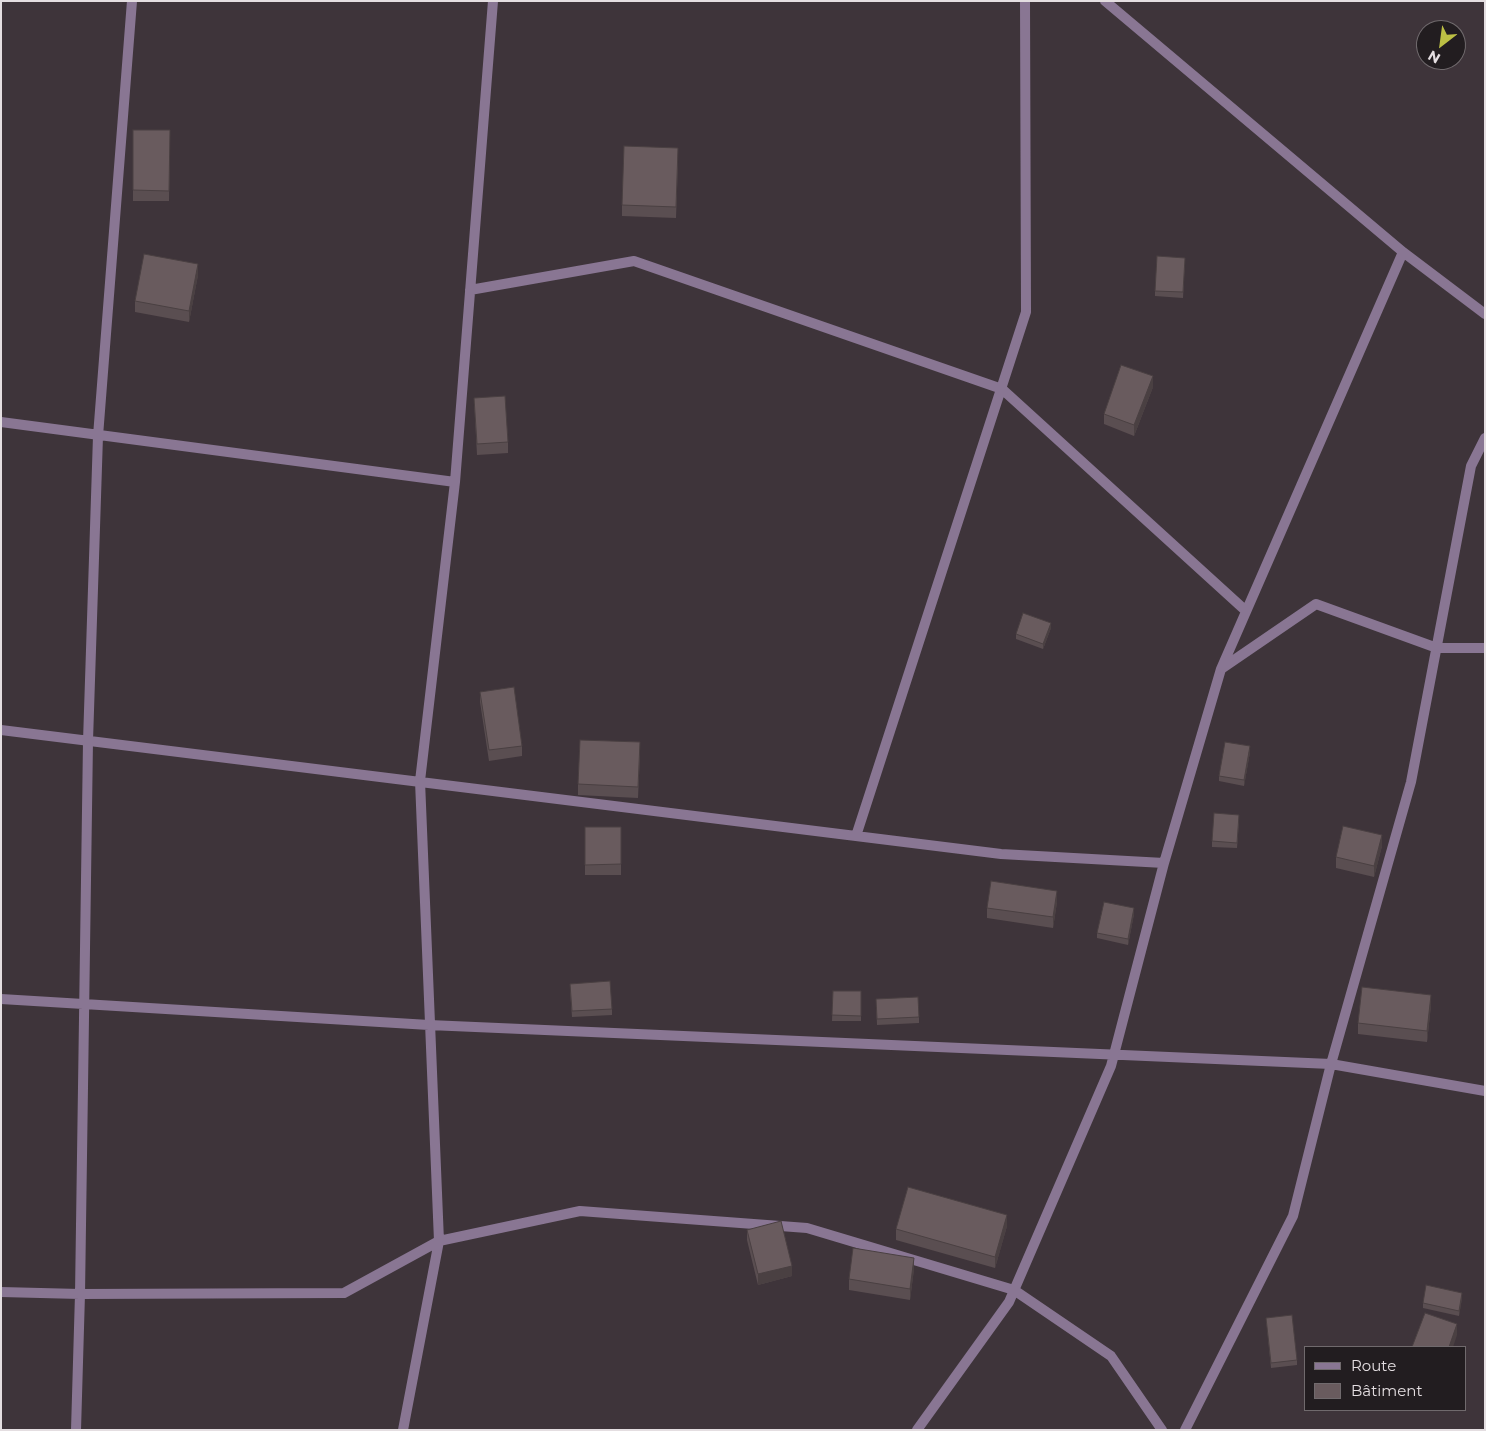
<!DOCTYPE html>
<html>
<head>
<meta charset="utf-8">
<style>
  body { margin:0 }
  #map { position:relative; width:1486px; height:1431px; overflow:hidden; background:#3e343a; font-family:Montserrat,sans-serif }
  canvas { display:block }
  .frame { position:absolute; inset:0; border:2px solid #e4dee1; pointer-events:none }
  .legend { position:absolute; left:1304px; top:1346px; width:162px; height:65px; box-sizing:border-box; background:#221d20; border:1px solid #706a6d; margin:0; padding:6px 9px; list-style:none; font-size:15px; color:#e4dee1 }
  .legend li { display:flex; align-items:center; gap:10px; height:25px }
  .legend b { width:25px; border:1px solid #706a6d }
  .north { position:absolute; left:1416px; top:20px; width:50px; height:50px; box-sizing:border-box; background:#221d20; border:1px solid #706a6d; border-radius:50%; rotate:210deg; font-size:14px; font-weight:700; line-height:20px; text-align:center; color:#e4dee1 }
  .north::after { content:''; display:block; margin:auto; width:18px; height:22px; background:#bcbf44; clip-path:polygon(50% 0,100% 100%,50% 72%,0 100%) }
</style>
</head>
<body>
<div id="map">
<canvas width="1486" height="1431"></canvas>
<div class="frame"></div>
<ul class="legend">
<li><b style="height:6px;background:#897693"></b>Route</li>
<li><b style="height:14px;background:#695b5e"></b>Bâtiment</li>
</ul>
<div class="north">N</div>
</div>
<script>
const ctx = document.querySelector('canvas').getContext('2d');
ctx.lineJoin = 'round';
function toPath(rows) {
  const path = new Path2D();
  for (const r of rows) {
    path.moveTo(r[0], r[1]);
    for (let i = 2; i < r.length; i += 2) path.lineTo(r[i], r[i + 1]);
  }
  return path;
}
function stroke(path, color, width, dash) {
  ctx.strokeStyle = color;
  ctx.lineWidth = width;
  ctx.lineCap = dash ? 'butt' : 'round';
  ctx.setLineDash(dash || []);
  ctx.stroke(path);
}
function fillPath(path, color) {
  ctx.fillStyle = color;
  ctx.fill(path, 'evenodd');
}
stroke(toPath([
  [1105,1,1403,252,1485,314],
  [470,290,634,261,1002,389,1246,611],
  [1,422,455,482],
  [1221,669,1316,604,1437,648,1485,648],
  [1,730,1001,854,1164,863],
  [856,836,1026,312,1025,1],
  [1,999,429,1025,1331,1064,1485,1091],
  [1,1292,80,1294,344,1293,439,1241,580,1211,807,1228,1014,1290,1111,1356,1162,1430],
  [76,1430,80,1294,88,741,98,436,132,1],
  [403,1430,439,1241,420,781,455,482,493,1],
  [917,1430,1009,1302,1111,1066,1164,863,1221,669,1403,252],
  [1185,1430,1293,1216,1331,1064,1411,782,1471,466,1485,438]
]), '#897693', 10);
fillPath(toPath([
  [133,130,170,130,169,201,133,201],
  [678,159,676,218,622,216,622,205],
  [1185,258,1183,298,1155,296,1155,291],
  [198,275,189,322,135,312,135,301],
  [1153,387,1134,436,1104,424,1104,414],
  [474,398,508,442,508,453,477,455],
  [1051,628,1043,649,1016,639,1016,634],
  [480,692,522,746,522,756,489,761,480,702],
  [1250,752,1244,786,1219,781,1219,776],
  [640,753,638,798,578,795,578,784],
  [1239,820,1237,848,1212,847,1212,841],
  [585,827,621,827,621,875,585,875],
  [1382,846,1374,877,1336,868,1336,857],
  [1057,902,1053,928,987,918,987,908],
  [1134,914,1128,945,1097,938,1097,933],
  [570,989,612,1009,612,1015,572,1017],
  [833,991,861,991,861,1021,832,1021],
  [876,999,919,1017,919,1023,877,1025],
  [1431,1005,1427,1042,1358,1034,1358,1023],
  [1007,1226,995,1268,896,1240,896,1229],
  [747,1230,792,1276,758,1285,747,1240],
  [914,1269,910,1300,849,1290,849,1279],
  [1462,1298,1459,1316,1423,1308,1423,1303],
  [1266,1318,1297,1360,1297,1365,1271,1368]
]), '#5a4e51');
fillPath(toPath([
  [198,264,198,275,189,322,189,311],
  [1153,376,1153,387,1134,436,1134,425],
  [1051,623,1051,628,1043,649,1043,644],
  [1250,746,1250,752,1244,786,1244,780],
  [1382,835,1382,846,1374,877,1374,866],
  [1057,891,1057,902,1053,928,1053,917],
  [1134,908,1134,914,1128,945,1128,939],
  [1431,995,1431,1005,1427,1042,1427,1031],
  [1007,1215,1007,1226,995,1268,995,1257],
  [914,1258,914,1269,910,1300,910,1289],
  [792,1266,792,1276,758,1285,758,1274],
  [1462,1293,1462,1298,1459,1316,1459,1311],
  [1457,1324,1457,1335,1453,1347,1449,1347]
]), '#4a4042');
const building = toPath([
  [133,130,170,130,169,191,133,190,133,130],
  [624,146,678,148,676,207,622,205,624,146],
  [144,254,198,264,189,311,135,301,144,254],
  [1157,256,1185,258,1183,292,1155,291,1157,256],
  [1121,365,1153,376,1134,425,1104,414,1121,365],
  [505,396,508,442,477,444,474,398,505,396],
  [1023,613,1051,623,1043,644,1016,634,1023,613],
  [514,687,522,746,489,750,480,692,514,687],
  [580,740,640,742,638,787,578,784,580,740],
  [1225,742,1250,746,1244,780,1219,776,1225,742],
  [1214,813,1239,815,1237,843,1212,841,1214,813],
  [1343,826,1382,835,1374,866,1336,857,1343,826],
  [585,827,621,827,621,864,585,865,585,827],
  [991,881,1057,891,1053,917,987,908,991,881],
  [1104,902,1134,908,1128,939,1097,933,1104,902],
  [610,981,612,1009,572,1011,570,984,610,981],
  [1362,987,1431,995,1427,1031,1358,1023,1362,987],
  [833,991,861,991,861,1016,832,1015,833,991],
  [918,997,919,1017,877,1019,876,999,918,997],
  [908,1187,1007,1215,995,1257,896,1229,908,1187],
  [781,1221,792,1266,758,1274,747,1230,781,1221],
  [853,1248,914,1258,910,1289,849,1279,853,1248],
  [1426,1285,1462,1293,1459,1311,1423,1303,1426,1285],
  [1425,1313,1457,1324,1449,1347,1412,1347,1425,1313],
  [1292,1315,1297,1360,1271,1363,1266,1318,1292,1315]
]);
fillPath(building, '#695b5e');
stroke(building, '#4a4042', 1);
</script>
</body>
</html>
